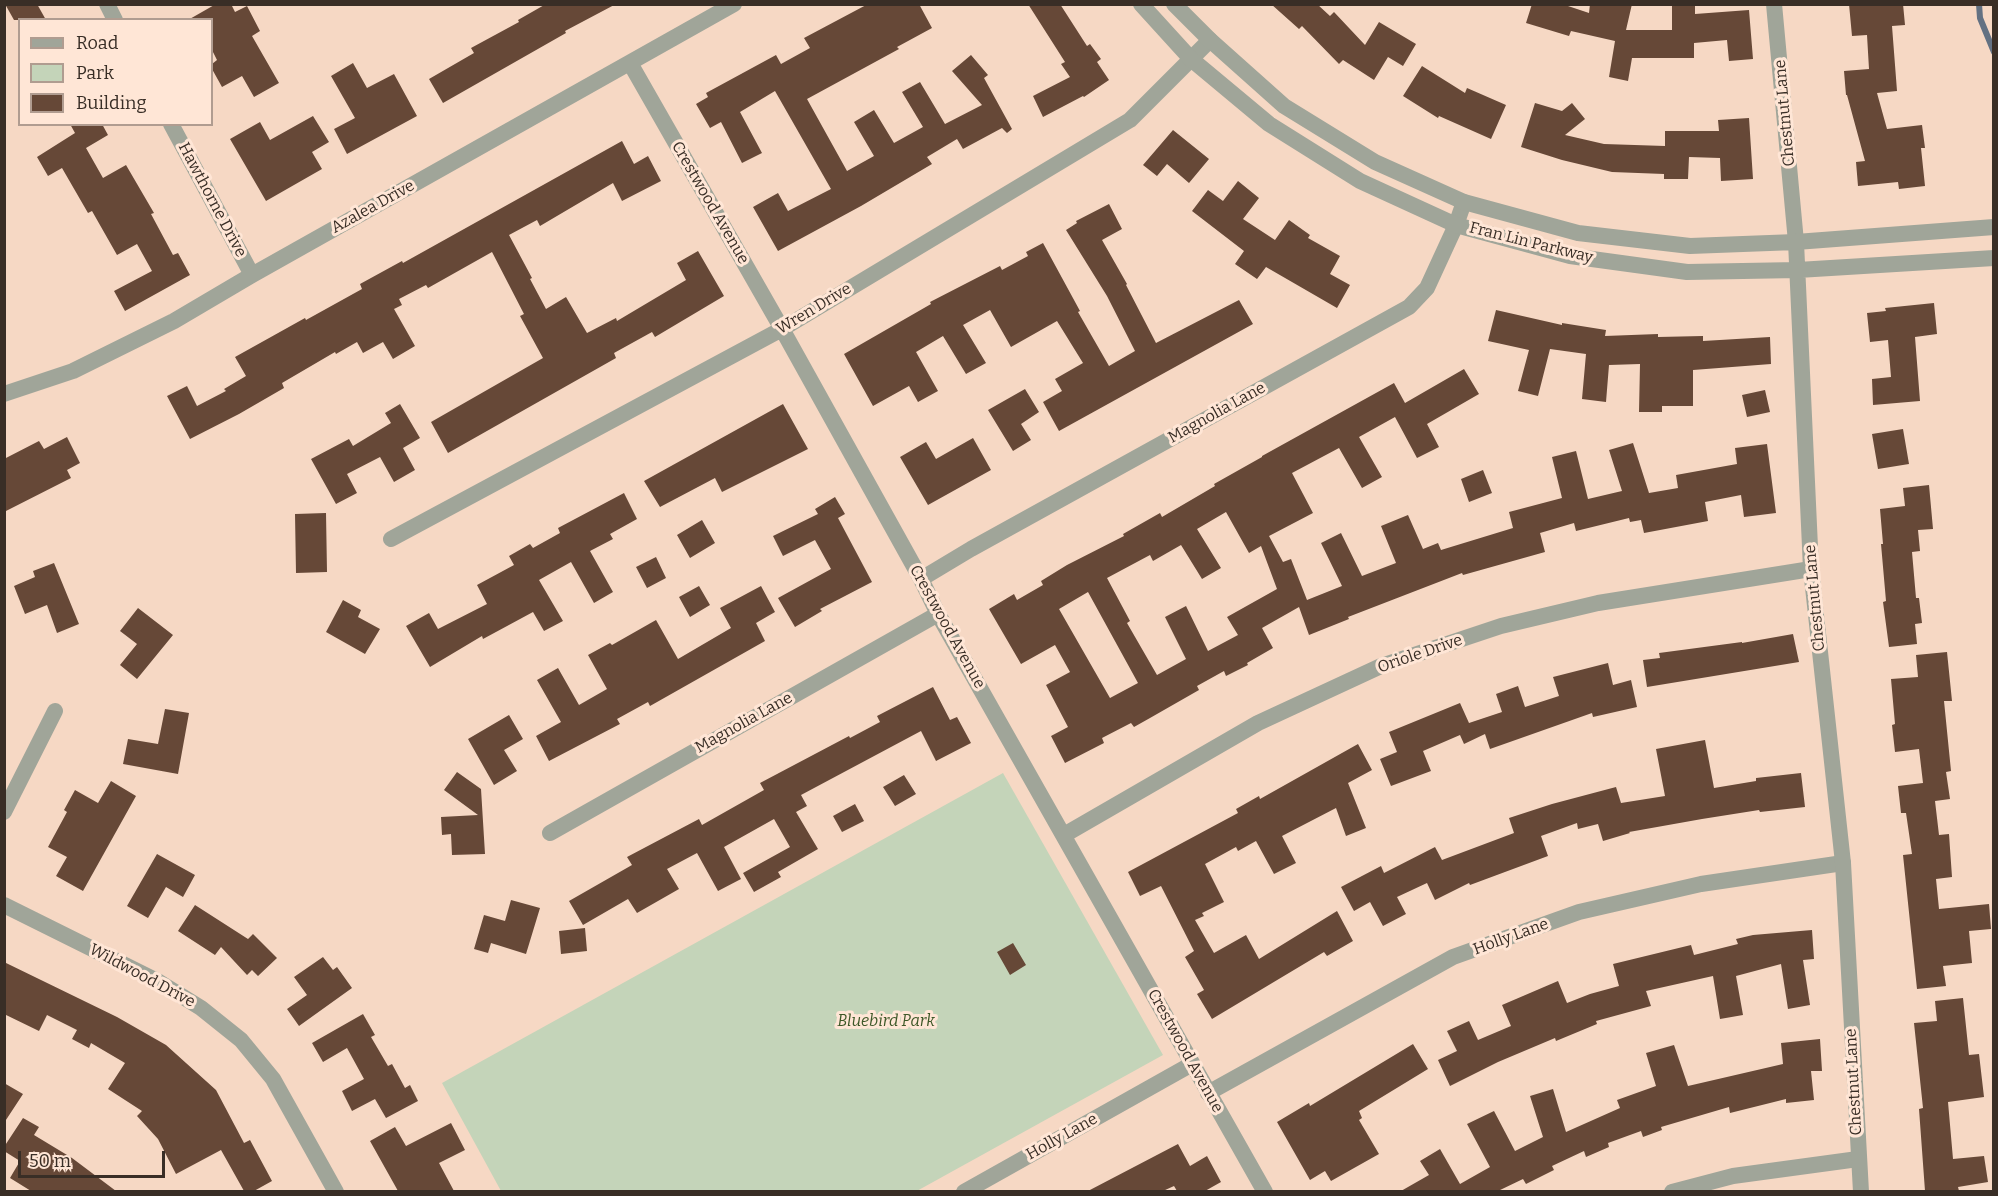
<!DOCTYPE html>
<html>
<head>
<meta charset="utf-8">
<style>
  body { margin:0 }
  #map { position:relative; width:1998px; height:1196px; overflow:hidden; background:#f6d8c4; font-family:Bitter,serif }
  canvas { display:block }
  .frame { position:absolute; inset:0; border:6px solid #392e26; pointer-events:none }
  .legend { position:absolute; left:18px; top:18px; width:195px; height:108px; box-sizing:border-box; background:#ffe6d6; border:2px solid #b09c90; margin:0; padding:8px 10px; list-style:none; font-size:18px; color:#392e26 }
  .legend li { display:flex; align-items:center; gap:12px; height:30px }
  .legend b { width:30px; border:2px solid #b09c90 }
  .scale { position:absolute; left:18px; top:1151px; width:147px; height:27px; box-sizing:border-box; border:3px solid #392e26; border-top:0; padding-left:8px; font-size:18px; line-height:21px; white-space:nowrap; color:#392e26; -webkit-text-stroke:4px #ffe6d6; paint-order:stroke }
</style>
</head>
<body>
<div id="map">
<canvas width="1998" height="1196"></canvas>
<div class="frame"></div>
<ul class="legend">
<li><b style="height:8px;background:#a0a599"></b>Road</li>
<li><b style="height:16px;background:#c4d4b9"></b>Park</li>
<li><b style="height:16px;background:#664837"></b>Building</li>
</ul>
<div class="scale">50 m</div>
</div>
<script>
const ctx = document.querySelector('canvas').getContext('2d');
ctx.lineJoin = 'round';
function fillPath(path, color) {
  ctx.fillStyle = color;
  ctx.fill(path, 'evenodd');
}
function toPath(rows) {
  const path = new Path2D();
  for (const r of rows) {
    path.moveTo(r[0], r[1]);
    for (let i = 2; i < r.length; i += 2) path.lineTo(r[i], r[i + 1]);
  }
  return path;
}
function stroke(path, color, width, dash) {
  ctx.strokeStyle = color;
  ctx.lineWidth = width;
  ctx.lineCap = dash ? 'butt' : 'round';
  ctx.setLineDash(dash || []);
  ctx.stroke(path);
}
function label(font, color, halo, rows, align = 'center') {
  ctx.font = font + ' Bitter,serif';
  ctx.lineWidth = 6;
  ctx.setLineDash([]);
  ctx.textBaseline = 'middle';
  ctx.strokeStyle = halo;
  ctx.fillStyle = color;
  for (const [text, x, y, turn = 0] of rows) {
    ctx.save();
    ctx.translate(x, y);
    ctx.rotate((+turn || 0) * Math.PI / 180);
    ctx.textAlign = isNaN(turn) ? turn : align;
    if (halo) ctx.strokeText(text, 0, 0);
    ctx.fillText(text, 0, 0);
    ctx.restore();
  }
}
fillPath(toPath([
  [1003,773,1163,1055,915,1192,501,1191,442,1083]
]), '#c4d4b9');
stroke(toPath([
  [1979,4,1980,18,1994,52]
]), '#637182', 6);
fillPath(toPath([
  [5,4,37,4,46,20,14,20],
  [216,4,231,4,235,12,247,6,260,31,252,36,279,83,254,97,242,76,222,87,212,69,212,64,217,60,212,50,212,20,188,20],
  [546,4,616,4,565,31,566,33,443,103,429,79,474,53,471,48,519,22,518,20],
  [868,4,919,4,932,28,897,47,899,49,807,99,847,171,874,156,854,122,874,110,894,143,923,127,902,92,920,82,945,124,982,105,952,71,971,55,988,75,984,78,1012,129,1007,133,1002,128,963,149,957,139,927,157,932,164,861,206,778,251,753,207,778,193,788,211,831,189,775,91,740,112,762,153,742,163,721,122,710,128,696,104,708,97,706,93,776,55,781,64,810,48,804,38],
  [1028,4,1060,4,1087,46,1090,44,1101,59,1097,62,1109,80,1084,97,1083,96,1043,117,1033,96,1070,77,1061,64,1065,62],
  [1271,4,1317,4,1330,16,1334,12,1365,45,1379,22,1416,44,1403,66,1388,57,1374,80,1343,60,1339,64,1302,26,1299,29],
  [1532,4,1562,4,1589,13,1590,4,1632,4,1626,30,1672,30,1672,6,1695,6,1695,14,1749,10,1753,59,1729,61,1727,40,1694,43,1694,58,1632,58,1628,81,1609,77,1615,41,1571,31,1569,36,1526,23],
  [1849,4,1903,4,1905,25,1892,26,1897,91,1877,93,1887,129,1922,125,1925,148,1921,148,1925,186,1899,189,1898,182,1858,186,1856,162,1865,161,1847,95,1846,95,1844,71,1869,69,1867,35,1852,36],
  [353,63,367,88,394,74,417,116,347,154,334,129,355,118,331,76],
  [1422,66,1465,93,1467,88,1506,105,1491,139,1439,116,1438,118,1403,96],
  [1535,103,1562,111,1572,103,1585,119,1565,135,1604,144,1665,146,1665,131,1719,131,1718,120,1749,118,1753,179,1721,181,1720,158,1689,157,1688,179,1664,179,1664,174,1612,172,1562,160,1521,147],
  [313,116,329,142,312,152,322,169,266,201,230,139,260,122,270,140],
  [70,124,102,124,108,135,86,148,103,178,126,165,154,213,151,214,173,255,178,253,190,275,125,311,114,291,152,271,137,244,117,255,92,211,88,213,62,168,48,176,37,157,75,133],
  [1173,130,1209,159,1189,183,1167,164,1157,176,1143,165],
  [622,141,634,164,648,156,661,181,622,201,613,183,540,226,537,220,509,235,532,278,530,279,546,309,566,297,587,333,616,318,617,321,686,280,677,263,698,251,724,296,655,337,652,332,614,353,616,358,448,453,431,422,543,358,520,316,524,314,492,252,428,288,426,285,399,299,402,305,394,309,415,346,393,359,383,342,363,353,357,342,336,354,335,352,282,383,284,388,239,414,190,439,167,396,187,386,197,406,226,391,224,389,246,376,235,357,305,318,306,320,362,289,360,284,402,261,403,263],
  [1238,181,1259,198,1243,219,1275,240,1289,220,1310,235,1308,238,1340,256,1330,274,1350,285,1337,308,1266,267,1257,279,1235,264,1244,251,1192,211,1208,190,1223,201],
  [1109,204,1122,229,1102,240,1127,284,1126,285,1156,343,1239,300,1253,324,1059,431,1043,402,1062,391,1055,379,1083,363,1057,321,1011,347,990,310,963,325,986,363,966,374,943,336,916,352,938,391,918,402,909,386,873,406,844,354,931,304,930,302,1000,266,1002,270,1028,256,1026,252,1043,243,1080,311,1078,312,1109,366,1135,351,1107,296,1066,230,1077,223,1076,221],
  [1934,303,1937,334,1915,337,1920,401,1873,405,1872,379,1891,377,1888,340,1870,342,1867,313,1886,311,1885,308],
  [1496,310,1562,325,1562,323,1606,330,1605,336,1658,334,1658,337,1703,336,1703,341,1770,337,1771,364,1693,370,1693,406,1662,406,1662,412,1639,412,1640,364,1609,365,1606,402,1582,399,1586,354,1550,349,1538,396,1518,391,1529,350,1488,341],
  [1464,369,1479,394,1427,424,1439,447,1417,458,1395,417,1359,437,1382,477,1362,488,1339,448,1292,473,1313,513,1269,536,1283,562,1291,559,1307,600,1342,586,1321,543,1341,533,1362,576,1396,563,1381,526,1408,515,1423,549,1438,543,1441,550,1513,528,1509,512,1562,498,1552,457,1576,451,1588,499,1622,491,1609,450,1633,443,1649,493,1678,488,1676,475,1737,464,1735,448,1767,444,1776,513,1744,517,1741,495,1705,502,1708,521,1644,533,1641,520,1630,522,1629,518,1576,531,1574,523,1540,533,1545,552,1463,575,1462,573,1348,617,1349,619,1309,635,1299,607,1262,628,1273,648,1247,663,1248,665,1226,676,1224,671,1197,686,1199,690,1150,718,1134,727,1131,723,1102,738,1104,743,1065,763,1051,736,1068,727,1046,685,1070,672,1055,645,1021,664,989,609,1014,594,1017,600,1043,585,1041,581,1067,565,1124,536,1123,534,1160,513,1162,517,1215,486,1214,484,1262,457,1262,456,1394,383,1405,403],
  [1226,512,1249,553,1261,546,1277,589,1227,617,1238,635,1208,651,1186,606,1165,617,1186,659,1157,675,1127,623,1130,621,1107,578,1150,555,1153,561,1181,545,1202,579,1221,568,1197,529],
  [1088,592,1138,683,1110,698,1059,609],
  [1025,389,1039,412,1021,424,1031,440,1013,451,988,410],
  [1765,390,1770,412,1747,417,1742,395],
  [400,404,420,438,403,448,415,470,394,482,380,457,347,474,357,493,336,504,311,459,349,439,353,446,391,423,385,413],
  [783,404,808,449,722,492,715,478,660,507,644,481],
  [1903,429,1909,464,1878,469,1872,434],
  [67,437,80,463,67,470,71,478,4,512,4,459,39,441,44,449],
  [973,438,991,470,928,505,900,457,926,442,936,459],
  [1483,470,1492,493,1469,502,1461,479],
  [1929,485,1933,529,1918,530,1920,551,1912,552,1916,598,1919,598,1922,623,1915,624,1917,644,1889,647,1883,602,1886,601,1881,544,1883,544,1880,509,1905,506,1903,488],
  [624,493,637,519,610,534,613,539,590,551,613,592,594,603,571,562,539,580,563,621,544,631,533,612,483,639,482,636,430,667,406,626,429,613,438,629,487,604,477,585,514,565,509,556,530,544,533,548,560,533,558,528],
  [835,497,845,514,838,518,872,582,820,609,822,611,795,627,778,598,831,569,815,540,783,556,773,536,818,514,815,509],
  [326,513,327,572,296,573,295,514],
  [702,520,715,543,690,558,677,535],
  [656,557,666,578,647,588,636,567],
  [54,563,79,624,57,633,47,605,25,614,14,586,35,577,33,571],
  [699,586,710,605,690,617,679,597],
  [761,586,775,612,756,623,765,641,650,706,648,702,617,719,620,724,549,761,536,736,561,722,537,680,558,668,579,705,607,689,588,655,610,643,612,645,656,620,678,659,731,628,720,608],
  [343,600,361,610,358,617,380,629,365,654,326,632],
  [138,608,173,635,137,679,120,665,137,644,120,631],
  [1793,634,1799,662,1647,687,1643,660,1660,658,1659,653,1742,642,1742,643],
  [1947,652,1952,701,1944,701,1951,771,1946,772,1950,799,1935,801,1939,835,1949,834,1952,877,1936,879,1939,909,1989,904,1991,929,1969,931,1972,963,1943,966,1946,986,1917,989,1903,855,1912,854,1906,813,1901,813,1898,786,1923,783,1919,749,1895,752,1892,725,1895,724,1891,679,1918,677,1916,655],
  [1608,663,1613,685,1631,680,1637,707,1593,717,1592,713,1490,749,1485,734,1464,744,1460,735,1423,751,1431,771,1391,786,1380,759,1397,752,1389,732,1460,703,1469,723,1502,712,1496,694,1518,686,1525,707,1559,696,1553,677],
  [933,687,950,720,957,717,971,743,936,761,921,731,801,795,807,806,796,812,818,849,778,872,781,877,754,892,743,873,790,847,774,819,724,847,741,879,718,891,697,853,667,869,679,889,637,913,628,899,583,925,569,901,632,865,627,857,699,819,702,825,764,790,760,783,849,736,850,738,880,722,877,716],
  [165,709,189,713,178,774,123,764,128,739,158,744],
  [509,715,523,739,504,750,517,771,494,785,468,739],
  [1705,740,1714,788,1756,781,1756,778,1801,773,1805,807,1760,812,1759,810,1702,819,1629,832,1630,833,1603,841,1598,824,1578,829,1577,823,1541,836,1548,856,1470,885,1469,883,1435,900,1427,883,1397,897,1406,914,1383,926,1370,902,1354,911,1341,887,1381,866,1384,873,1435,847,1442,860,1514,833,1509,818,1552,804,1616,787,1621,803,1665,796,1656,749],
  [1358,744,1372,770,1348,783,1366,828,1346,836,1336,808,1282,836,1296,863,1274,874,1256,841,1238,851,1236,847,1205,864,1224,902,1202,913,1204,916,1195,920,1214,953,1246,935,1259,959,1337,911,1353,941,1327,956,1324,952,1212,1019,1197,994,1204,990,1185,957,1194,951,1161,886,1140,896,1128,872,1238,813,1236,809,1259,796,1260,799],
  [457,772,481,789,485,854,452,855,451,834,442,835,441,817,478,815,444,790],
  [904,775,916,794,895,806,883,787],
  [111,781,136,796,83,891,56,876,67,857,48,847,67,812,64,810,75,790,98,803],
  [855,804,864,821,842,832,833,816],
  [157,854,195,875,183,897,166,887,148,918,127,906],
  [511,900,540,908,526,954,491,943,488,953,474,949,484,915,505,921],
  [195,905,248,939,253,934,277,958,258,976,252,970,247,975,221,947,215,955,178,931],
  [585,928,587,951,561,954,559,931],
  [1812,930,1814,959,1803,960,1810,1005,1788,1009,1781,964,1736,976,1743,1015,1720,1019,1713,976,1646,991,1651,1006,1596,1021,1597,1024,1556,1041,1555,1038,1498,1062,1450,1086,1438,1060,1457,1051,1447,1031,1469,1021,1478,1040,1511,1026,1502,1005,1558,981,1567,1003,1590,994,1619,986,1613,964,1691,945,1694,955,1738,944,1736,939,1753,935],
  [1013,943,1026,965,1010,975,997,952],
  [323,957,333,970,337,967,352,988,299,1026,287,1009,307,995,294,977],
  [4,962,117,1017,166,1045,216,1090,244,1143,250,1140,272,1181,254,1191,244,1191,221,1150,176,1174,158,1139,137,1116,142,1111,108,1089,125,1063,91,1043,89,1048,72,1039,77,1030,47,1015,39,1031,4,1014],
  [1963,998,1969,1055,1979,1054,1984,1097,1948,1102,1953,1159,1984,1156,1988,1182,1958,1187,1959,1191,1925,1191,1919,1109,1923,1108,1914,1023,1937,1021,1935,1001],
  [363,1014,375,1035,371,1037,388,1066,392,1064,405,1088,410,1085,418,1101,386,1118,375,1099,352,1111,342,1091,364,1079,347,1048,323,1062,312,1043],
  [1820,1039,1822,1071,1811,1071,1814,1100,1786,1103,1786,1099,1730,1113,1729,1107,1661,1127,1662,1130,1643,1137,1641,1131,1608,1143,1609,1147,1586,1157,1584,1151,1552,1166,1554,1170,1526,1184,1523,1179,1498,1191,1401,1191,1429,1175,1420,1161,1440,1149,1460,1184,1490,1167,1467,1124,1494,1111,1515,1151,1543,1137,1530,1096,1553,1089,1566,1132,1620,1108,1617,1100,1656,1086,1646,1053,1674,1045,1688,1086,1783,1064,1781,1043],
  [1413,1044,1428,1069,1359,1111,1362,1118,1359,1120,1379,1154,1331,1181,1325,1171,1310,1180,1277,1122,1309,1103,1310,1106],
  [4,1083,23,1094,4,1123],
  [23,1118,39,1127,34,1135,72,1158,116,1191,31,1191,10,1178,20,1161,4,1151,4,1147],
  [451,1123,465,1150,439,1163,454,1191,398,1191,370,1141,395,1127,406,1146],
  [1178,1144,1190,1166,1207,1156,1221,1182,1205,1191,1177,1191,1174,1186,1163,1191,1088,1191]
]), '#664837');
stroke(toPath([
  [107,4,115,20],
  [1774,4,1796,242],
  [630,63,782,329,921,579,938,614,1265,1192],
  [171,124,252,275],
  [4,394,73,371,174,321,252,275,734,4],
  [391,539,782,329,1130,120,1210,40],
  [921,579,971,549,1409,307,1427,288,1456,225,1464,202],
  [4,812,55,711],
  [550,833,938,614],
  [1064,835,1258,723,1381,666,1501,626,1598,603,1811,569],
  [4,905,159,982,201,1008,241,1040,273,1079,336,1192],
  [1208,1093,1453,957,1579,912,1701,884,1843,863],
  [964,1192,1192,1064],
  [1672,1192,1733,1176,1858,1159]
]), '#a0a599', 16);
stroke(toPath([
  [1141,4,1191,59,1269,124,1360,181,1456,225,1570,256,1687,272,1798,270,1994,258],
  [1174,4,1210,40,1284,106,1375,162,1464,202,1578,233,1690,246,1796,242,1994,227],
  [1796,242,1811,569,1843,863,1861,1192]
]), '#a0a599', 16);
label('16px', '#392e26', '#ffe6d6', [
  ["Chestnut Lane",1785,113,-95],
  ["Hawthorne Drive",212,200,62],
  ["Crestwood Avenue",710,203,60],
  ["Azalea Drive",373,207,-29],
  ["Fran Lin Parkway",1531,243,14],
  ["Wren Drive",814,309,-31],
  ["Magnolia Lane",1217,413,-29],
  ["Chestnut Lane",1815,598,-95],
  ["Crestwood Avenue",947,627,61],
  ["Oriole Drive",1420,654,-19],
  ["Magnolia Lane",744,723,-29],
  ["Holly Lane",1511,937,-20],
  ["Wildwood Drive",142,976,28],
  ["Crestwood Avenue",1185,1051,61],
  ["Chestnut Lane",1854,1082,-93],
  ["Holly Lane",1062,1137,-29]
]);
label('italic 16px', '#3d5727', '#ffe6d6', [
  ["Bluebird Park",886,1022]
]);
</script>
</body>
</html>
